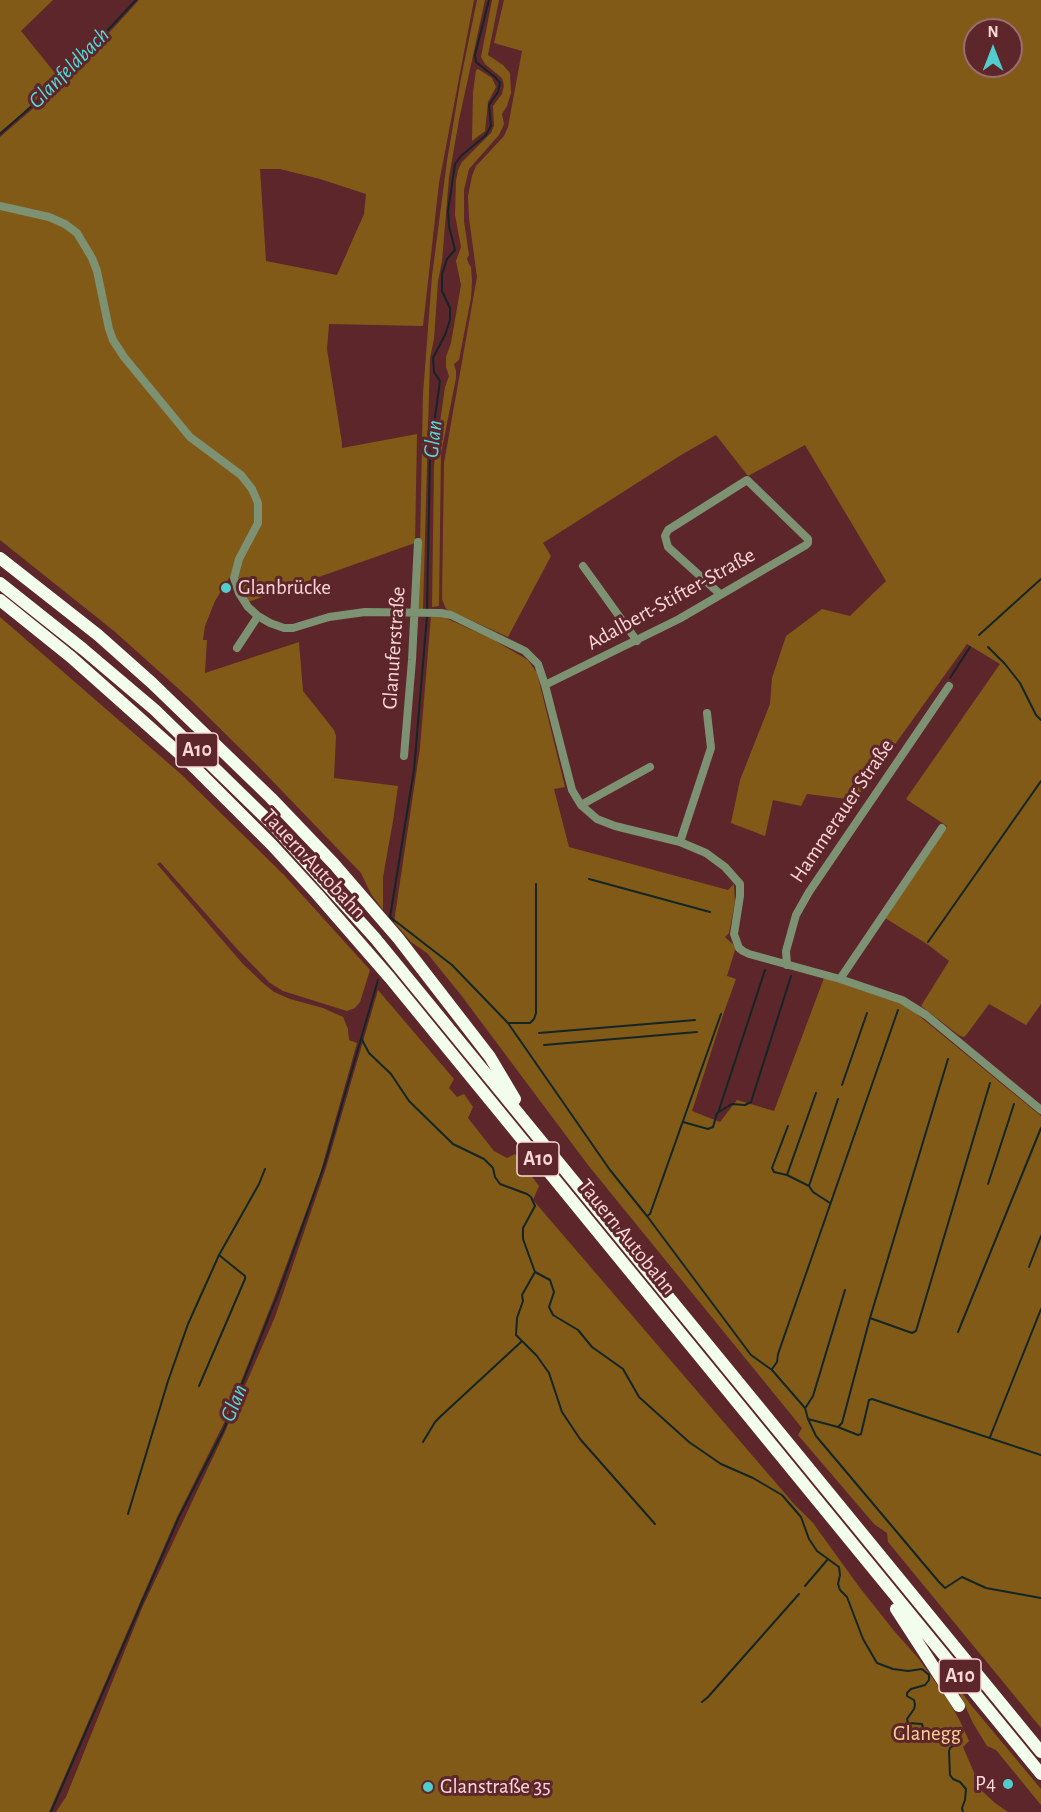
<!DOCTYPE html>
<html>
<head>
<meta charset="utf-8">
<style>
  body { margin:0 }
  #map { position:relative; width:1041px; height:1812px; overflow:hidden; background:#5d262b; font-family:"Alegreya Sans",sans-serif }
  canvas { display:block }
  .north { position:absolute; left:963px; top:18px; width:60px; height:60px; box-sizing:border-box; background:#5d262b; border:2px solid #9c6d70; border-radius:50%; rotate:0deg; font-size:16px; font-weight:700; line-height:24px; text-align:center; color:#fbd7d8 }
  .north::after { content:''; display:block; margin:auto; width:21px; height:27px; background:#52cdce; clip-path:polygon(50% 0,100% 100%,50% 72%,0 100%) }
</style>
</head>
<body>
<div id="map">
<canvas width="1041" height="1812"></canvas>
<div class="north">N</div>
</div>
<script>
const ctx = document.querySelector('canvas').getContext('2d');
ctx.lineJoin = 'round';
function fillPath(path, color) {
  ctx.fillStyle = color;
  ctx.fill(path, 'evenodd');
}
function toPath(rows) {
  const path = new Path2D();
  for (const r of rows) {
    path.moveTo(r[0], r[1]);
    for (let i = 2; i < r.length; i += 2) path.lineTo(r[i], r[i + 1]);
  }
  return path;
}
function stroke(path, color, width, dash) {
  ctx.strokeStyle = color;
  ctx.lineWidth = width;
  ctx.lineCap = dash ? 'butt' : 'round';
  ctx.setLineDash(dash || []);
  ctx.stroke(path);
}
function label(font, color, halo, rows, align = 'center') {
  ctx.font = font + ' "Alegreya Sans",sans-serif';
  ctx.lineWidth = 6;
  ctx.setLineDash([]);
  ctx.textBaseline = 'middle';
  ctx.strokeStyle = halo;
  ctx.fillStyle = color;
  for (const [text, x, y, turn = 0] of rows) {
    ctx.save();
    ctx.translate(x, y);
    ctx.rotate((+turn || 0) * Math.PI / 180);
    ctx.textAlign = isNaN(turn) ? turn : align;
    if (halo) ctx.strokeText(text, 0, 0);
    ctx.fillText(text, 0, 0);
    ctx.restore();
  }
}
fillPath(toPath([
  [0,0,53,0,21,31,59,78,22,114,0,132],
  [139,0,474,0,439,183,423,326,329,324,327,349,342,443,342,448,417,434,415,543,248,602,239,585,238,576,229,578,215,601,205,626,203,640,207,640,205,673,299,642,303,691,334,730,336,736,334,778,398,786,393,821,383,877,383,910,371,894,361,873,257,765,190,699,114,631,0,540,0,137,66,80],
  [260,169,280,169,320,179,366,194,364,214,337,275,266,261],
  [477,0,485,0,459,120,449,177,442,261,438,281,434,339,430,358,423,609,416,609,420,545,423,394,432,276,447,161,461,78],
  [492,0,499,0,488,55,503,65,510,73,511,93,507,106,502,114,504,124,499,135,469,169,464,190,464,221,469,255,467,259,469,264,471,267,472,281,471,298,459,360,454,364,456,371,456,378,441,454,439,606,432,607,434,465,445,387,449,376,446,367,446,357,451,343,461,285,456,261,461,247,455,215,456,181,458,170,462,162,491,133,494,126,493,106,502,94,504,85,502,78,485,64,481,57],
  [504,0,1041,0,1041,1004,1026,1025,989,1004,967,1034,964,1037,960,1036,921,1006,949,961,927,944,885,918,947,826,906,799,1000,664,967,644,855,800,807,794,801,806,773,800,765,836,731,823,740,780,770,704,772,678,786,636,822,609,850,616,886,581,805,445,748,476,716,435,681,455,543,543,551,556,508,637,446,609,442,599,444,463,477,277,469,218,468,196,472,176,476,166,504,136,508,127,522,51,494,43],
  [975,30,1011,30,1011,66,975,66],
  [478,69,492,78,496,87,488,102,485,131,472,141,473,92,476,70],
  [439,615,492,639,528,660,537,673,565,787,554,789,569,847,728,890,734,884,735,902,729,933,725,937,736,947,727,976,736,979,723,1015,692,1111,720,1122,737,1100,774,1111,824,978,897,1001,912,1010,1041,1116,1041,1728,888,1542,887,1533,874,1524,798,1435,802,1428,588,1165,461,995,427,953,411,942,394,922,420,748,431,616],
  [0,617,182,775,285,876,370,970,360,1002,355,1008,347,1011,283,991,270,983,238,950,160,862,157,864,242,963,263,983,274,992,290,999,323,1008,343,1017,348,1029,349,1040,357,1043,320,1174,274,1298,227,1417,177,1517,49,1812,0,1812],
  [378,990,454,1079,449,1088,457,1097,464,1094,473,1107,468,1118,494,1151,507,1158,515,1154,539,1186,533,1200,794,1504,813,1523,860,1588,895,1632,918,1658,947,1698,960,1721,969,1741,963,1747,982,1791,995,1803,1008,1812,56,1812,66,1797,142,1608,224,1434,275,1317,326,1168],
  [954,1682,971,1705,1041,1789,1041,1805,996,1750,987,1746,973,1723]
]), '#815a18');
stroke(toPath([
  [0,134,59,82,136,0],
  [427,610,430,454,440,381,434,372,433,358,445,335,450,320,450,308,442,291,442,274,447,259,455,250,449,226,448,211,455,164,461,156,486,135,491,126,489,105,498,92,500,83,495,77,476,62,475,55,489,0],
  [427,616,414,770,390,917,452,965,508,1023,610,1170,647,1216,751,1355,772,1370,805,1408,808,1419,816,1436,939,1582,945,1588,962,1577,986,1588,1041,1598],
  [979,635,1041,579],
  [988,647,1005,664,1020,683,1036,715,1041,720],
  [950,678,970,647],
  [589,879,710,912],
  [928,942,1041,781],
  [509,1023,530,1023,534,1019,536,1013,536,884],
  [539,1033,695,1020],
  [361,1038,369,1053,391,1074,409,1101,453,1144,484,1159,493,1168,495,1177,500,1184,527,1194,531,1197,535,1206,523,1228,523,1239,535,1272,522,1295,523,1301,517,1318,516,1335,537,1356,549,1373,562,1412,580,1439,655,1524],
  [544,1045,697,1032],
  [842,1085,867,1013],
  [718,1113,765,970],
  [683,1122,708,1129,713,1127,717,1113,732,1104,745,1105,751,1102,791,976],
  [788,1126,772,1168,774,1172,787,1175,809,1186,813,1192,830,1203],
  [787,1175,816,1093],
  [988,1184,1014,1104],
  [809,1186,838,1099],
  [647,1216,650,1214,721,1014],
  [1029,1267,1041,1236],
  [535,1272,550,1280,554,1292,549,1307,553,1315,578,1330,592,1347,623,1369,639,1397,689,1442,721,1464,753,1478,782,1495,801,1517,809,1539,817,1551,839,1567,840,1575,838,1584,840,1590,847,1597,863,1639,877,1663,893,1669,908,1671,922,1669,929,1675,929,1680,925,1685,911,1689,907,1693,907,1696,914,1700,915,1705,914,1709,907,1719,908,1723,922,1724,924,1732,930,1735,936,1734,943,1737,954,1733,958,1736,957,1743,950,1748,949,1751,950,1775,953,1779,960,1782,966,1789,965,1800,962,1808,963,1812],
  [870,1318,912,1333,916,1331,990,1083],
  [958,1332,1041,1128],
  [772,1369,777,1362,778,1354,898,1010],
  [199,1386,245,1279,245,1276,219,1255],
  [806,1407,813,1396,845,1290],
  [808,1419,838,1427,858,1435,861,1434,869,1400,872,1399,1041,1455],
  [838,1427,842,1423,870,1318,948,1059],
  [990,1437,1041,1309],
  [423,1442,435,1422,441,1416,521,1342],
  [128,1514,168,1381,188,1324,219,1255,259,1184,265,1169],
  [805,1586,828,1559],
  [702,1702,708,1697,799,1594],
  [51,1812,179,1517,224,1429,280,1289,325,1163,378,980]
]), '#132525', 2);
stroke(toPath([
  [0,206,49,217,65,224,77,233,92,258,97,271,109,329,113,340,124,357,190,437,241,475,252,489,258,503,258,523,239,559,234,578,239,593,248,607,258,616,270,623,284,628,293,628,329,617,365,612,441,613,451,615,525,651,538,664,545,685,572,790,581,805,597,819,615,826,680,842,706,853,725,867,740,884,740,896,734,934,739,948,743,951,749,954,840,979,902,1000,926,1015,1041,1110],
  [583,566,637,641],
  [237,648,258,616],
  [545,685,679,619,806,545,808,543,808,539,747,480,668,530,665,536,668,547,720,594],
  [404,756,412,660,418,542],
  [581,805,650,767],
  [680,842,711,748,707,713],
  [787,965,786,951,796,915,809,892,949,686],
  [840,979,942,828]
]), '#7c9272', 8);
stroke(toPath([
  [0,558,98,635,152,683,271,798,334,864,398,938,490,1057,515,1099],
  [0,583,83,649,155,710,274,826,375,938,1041,1752],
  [0,600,71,657,190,763,272,845,317,894,390,978,1041,1774],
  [896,1609,959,1706]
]), '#f2fded', 12);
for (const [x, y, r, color] of [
  [226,588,6,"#52cdce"],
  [1008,1784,6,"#52cdce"],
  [428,1787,6,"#52cdce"]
]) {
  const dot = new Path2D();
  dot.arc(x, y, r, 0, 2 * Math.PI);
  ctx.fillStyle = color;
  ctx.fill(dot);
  stroke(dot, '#5d262b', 2);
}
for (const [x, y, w] of [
  [197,750,42],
  [538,1159,42],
  [960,1676,42]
]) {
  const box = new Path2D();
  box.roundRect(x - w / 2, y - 17, w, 34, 4.5);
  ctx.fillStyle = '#5d262b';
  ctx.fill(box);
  stroke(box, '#fbd7d8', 1.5);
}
label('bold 20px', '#fbd7d8', null, [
  ["A10",197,750],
  ["A10",538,1159],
  ["A10",960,1676]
]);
label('21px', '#fbd7d8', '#5d262b', [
  ["Glanbrücke",238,588],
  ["P4",996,1784,"right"],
  ["Glanstraße 35",440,1787]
], 'left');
label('21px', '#fbd7d8', '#5d262b', [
  ["Adalbert-Stifter-Straße",671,599,-29],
  ["Glanuferstraße",394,648,-86],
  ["Hammerauer Straße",842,811,-56],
  ["Tauern Autobahn",314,864,47],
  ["Tauern Autobahn",627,1237,51]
]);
label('21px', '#fcd297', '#5d262b', [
  ["Glanegg",927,1734]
]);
label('italic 22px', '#51ddde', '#5d262b', [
  ["Glanfeldbach",69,68,-45],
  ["Glan",433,439,-84],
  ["Glan",234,1403,-68]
]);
</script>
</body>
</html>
